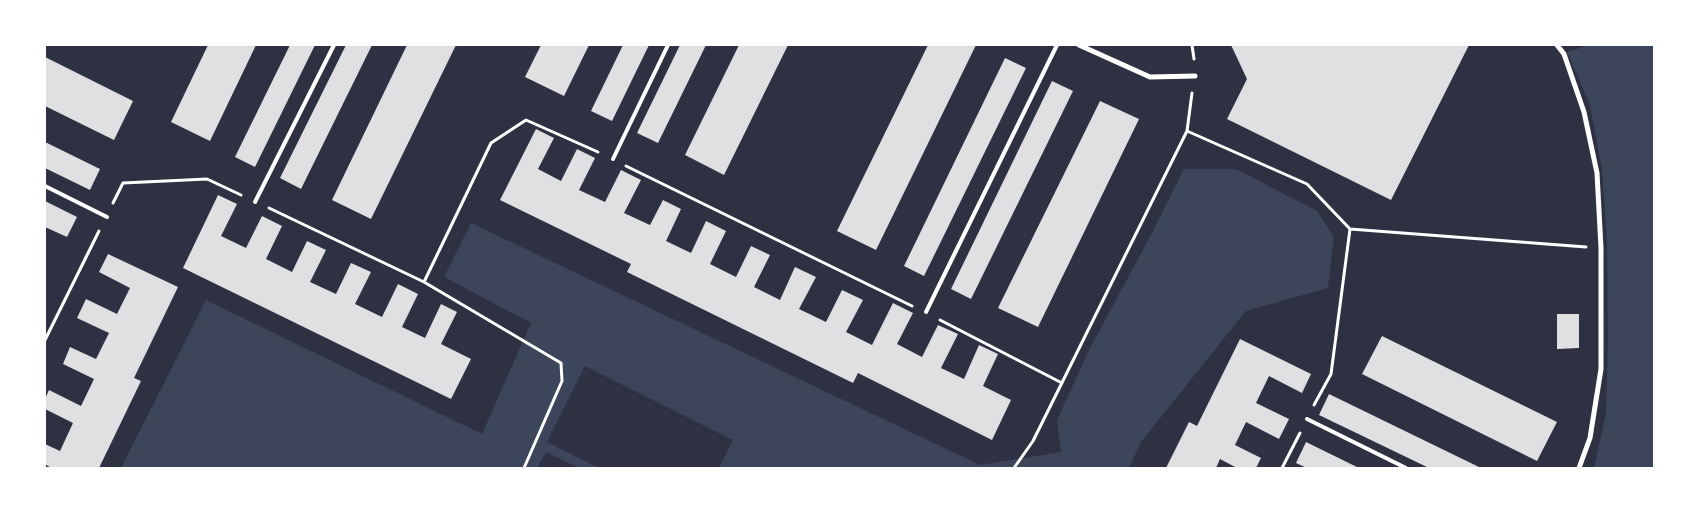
<!DOCTYPE html>
<html>
<head>
<meta charset="utf-8">
<style>
  body { margin:0 }
  #map { position:relative; width:1699px; height:513px; overflow:hidden; background:#2d3142; font-family:Cabin,sans-serif }
  canvas { display:block }
  .frame { position:absolute; inset:0; border:46px solid #fff; pointer-events:none }
</style>
</head>
<body>
<div id="map">
<canvas width="1699" height="513"></canvas>
<div class="frame"></div>
</div>
<script>
const ctx = document.querySelector('canvas').getContext('2d');
ctx.lineJoin = 'round';
function fillPath(path, color) {
  ctx.fillStyle = color;
  ctx.fill(path, 'evenodd');
}
function toPath(rows) {
  const path = new Path2D();
  for (const r of rows) {
    path.moveTo(r[0], r[1]);
    for (let i = 2; i < r.length; i += 2) path.lineTo(r[i], r[i + 1]);
  }
  return path;
}
function stroke(path, color, width, dash) {
  ctx.strokeStyle = color;
  ctx.lineWidth = width;
  ctx.lineCap = dash ? 'butt' : 'round';
  ctx.setLineDash(dash || []);
  ctx.stroke(path);
}
fillPath(toPath([
  [1589,45,1654,45,1654,468,1594,468,1606,413,1608,341,1607,243,1602,170,1590,105,1567,52],
  [1184,169,1236,169,1317,211,1334,237,1328,288,1246,311,1141,442,1129,468,719,468,733,440,585,366,547,442,599,468,579,468,546,452,537,468,121,468,206,300,482,434,531,323,444,277,471,223,980,465,1061,452,1057,420,1089,350,1154,229]
]), '#3c4559');
fillPath(toPath([
  [208,45,256,45,210,141,171,122],
  [290,45,315,45,255,167,235,157],
  [346,45,372,45,301,189,280,178],
  [407,45,456,45,371,219,332,200],
  [541,45,589,45,564,96,525,77],
  [623,45,649,45,612,121,591,111],
  [680,45,706,45,658,143,637,133],
  [739,45,788,45,724,175,685,155],
  [928,45,976,45,876,250,837,231],
  [1231,45,1469,45,1391,200,1227,119,1247,79],
  [45,57,133,101,114,140,45,106],
  [1005,58,1026,68,924,276,904,266],
  [1052,81,1073,91,971,299,951,289],
  [1100,101,1139,119,1038,327,998,308],
  [536,129,554,138,538,169,561,181,577,149,595,158,579,190,605,202,621,170,641,180,624,213,650,225,663,200,681,209,666,241,691,253,706,221,726,231,710,264,736,277,751,246,770,255,754,287,780,300,795,267,816,277,799,309,826,322,842,290,863,300,846,332,872,345,893,303,913,313,897,344,922,357,938,325,958,334,941,368,964,379,979,345,998,354,983,386,1011,400,992,440,858,373,853,383,627,272,631,264,500,200],
  [45,142,100,169,90,190,45,168],
  [218,195,237,204,221,236,246,248,262,216,282,226,266,259,292,272,307,241,326,250,310,282,336,294,351,263,371,272,355,304,382,317,398,284,418,294,402,327,425,338,441,304,457,312,441,344,471,359,451,399,183,268],
  [45,201,77,217,67,237,45,227],
  [108,254,178,287,134,378,141,381,99,468,51,468,45,464,45,444,60,451,73,423,45,409,45,399,49,390,81,406,94,379,63,364,70,347,96,359,109,333,77,318,86,299,117,314,130,288,99,272],
  [1557,314,1579,314,1579,348,1557,349],
  [1382,336,1557,422,1537,461,1362,374],
  [1240,339,1311,374,1302,393,1269,376,1256,403,1289,419,1279,439,1246,422,1235,445,1261,458,1256,468,1237,468,1220,459,1216,468,1166,468,1189,422,1197,426],
  [1329,394,1481,468,1429,468,1319,415],
  [1306,442,1359,468,1307,468,1296,463]
]), '#e0e0e3');
stroke(toPath([
  [1192,45,1194,59],
  [1187,131,1307,184,1350,229,1331,374,1314,405],
  [626,166,912,306],
  [113,203,123,183,207,179,241,195],
  [269,208,424,282],
  [1350,229,1586,247],
  [940,320,1062,383],
  [45,340,99,231],
  [524,468,562,381,561,363,424,282,491,143,526,120,598,152],
  [1014,468,1033,441,1187,131,1192,93],
  [1282,468,1300,433]
]), '#fff', 3);
stroke(toPath([
  [613,159,668,45],
  [45,186,107,217],
  [255,202,334,45],
  [926,312,1057,45],
  [1307,419,1406,468]
]), '#fff', 4);
stroke(toPath([
  [1079,45,1150,77,1195,76],
  [1557,45,1564,54,1584,112,1597,173,1601,248,1601,369,1590,438,1579,468]
]), '#fff', 5);
</script>
</body>
</html>
